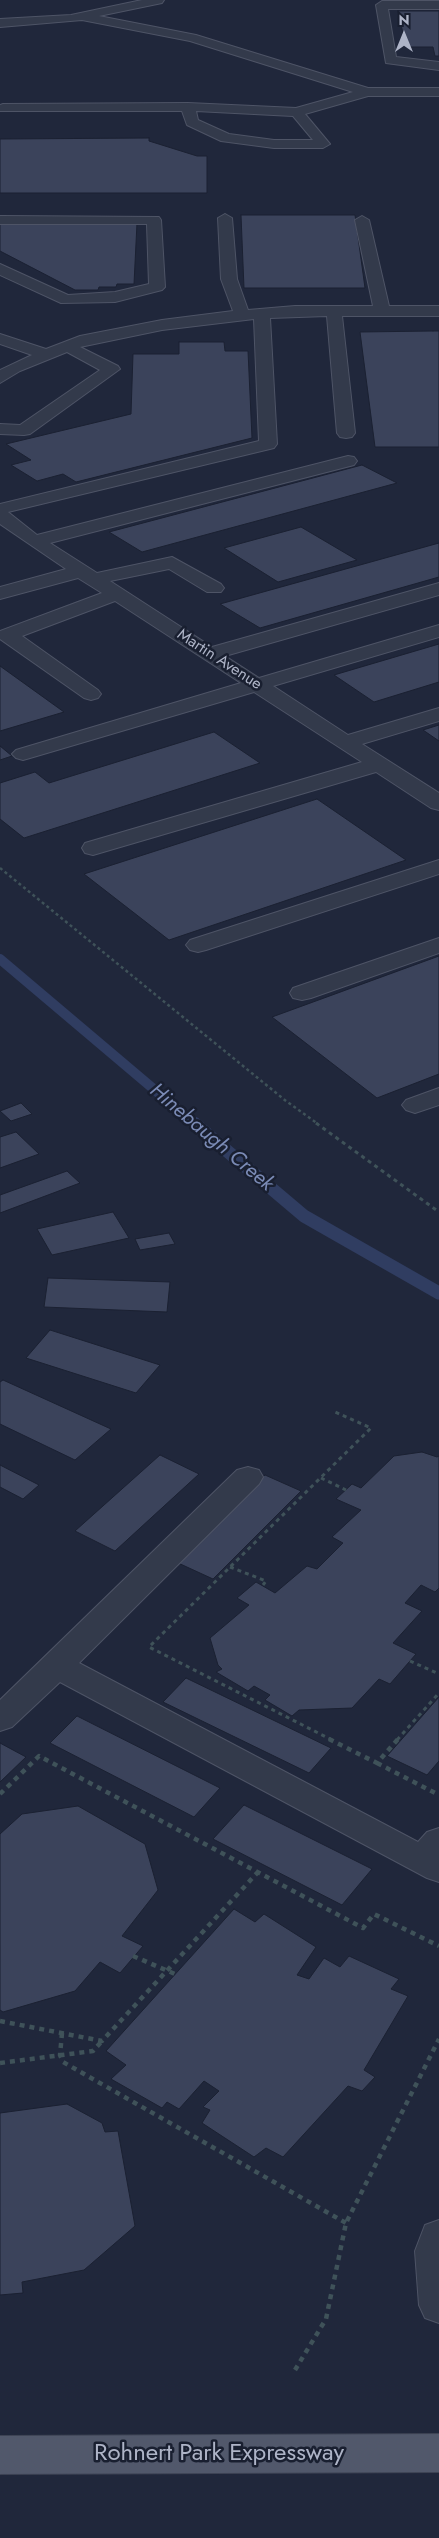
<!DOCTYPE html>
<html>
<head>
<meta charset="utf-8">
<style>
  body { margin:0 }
  #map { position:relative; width:439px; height:2538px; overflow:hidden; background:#20273b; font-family:Jost,sans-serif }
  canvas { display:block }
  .north { position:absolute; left:379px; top:10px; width:50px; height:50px; -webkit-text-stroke:4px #191f30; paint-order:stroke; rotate:0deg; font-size:14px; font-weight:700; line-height:20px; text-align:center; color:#aeb4c7 }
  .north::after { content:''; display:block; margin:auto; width:18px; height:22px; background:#aeb4c7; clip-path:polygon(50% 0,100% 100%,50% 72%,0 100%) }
</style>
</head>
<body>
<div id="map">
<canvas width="439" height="2538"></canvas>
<div class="north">N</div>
</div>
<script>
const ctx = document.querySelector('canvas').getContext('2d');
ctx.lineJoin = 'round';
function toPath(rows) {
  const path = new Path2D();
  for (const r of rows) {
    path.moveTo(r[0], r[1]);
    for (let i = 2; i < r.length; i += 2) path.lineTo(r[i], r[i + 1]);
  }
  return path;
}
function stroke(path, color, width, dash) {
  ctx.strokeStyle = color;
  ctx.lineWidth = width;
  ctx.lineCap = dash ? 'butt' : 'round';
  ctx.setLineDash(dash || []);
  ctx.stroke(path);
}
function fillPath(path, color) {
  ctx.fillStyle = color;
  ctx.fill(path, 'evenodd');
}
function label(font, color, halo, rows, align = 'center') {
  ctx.font = font + ' Jost,sans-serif';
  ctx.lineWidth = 5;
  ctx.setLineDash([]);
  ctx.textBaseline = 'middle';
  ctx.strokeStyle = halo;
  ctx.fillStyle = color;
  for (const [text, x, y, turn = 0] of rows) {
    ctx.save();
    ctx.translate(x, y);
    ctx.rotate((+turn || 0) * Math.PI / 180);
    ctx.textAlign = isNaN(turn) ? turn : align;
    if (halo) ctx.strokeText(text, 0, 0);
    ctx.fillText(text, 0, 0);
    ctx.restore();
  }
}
stroke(toPath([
  [0,959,195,1124]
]), '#303d61', 10);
stroke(toPath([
  [194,1123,304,1216,439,1293]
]), '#303d61', 13);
const building = toPath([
  [398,11,439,11,439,56,435,56,433,47,406,47,398,11],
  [149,138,149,141,197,156,207,156,207,193,0,193,0,139,149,138],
  [241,215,355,215,365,288,244,288,241,215],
  [0,223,137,223,134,284,117,284,116,287,99,287,98,290,75,290,0,251,0,223],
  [433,331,439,331,439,447,375,447,360,332,433,331],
  [179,342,224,342,225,351,248,351,252,438,76,482,63,474,37,481,11,465,31,460,6,444,131,414,133,354,179,354,179,342],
  [362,465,397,483,142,552,109,532,362,465],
  [301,527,357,560,278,582,224,548,301,527],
  [439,543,439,577,260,628,220,604,439,543],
  [439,644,439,682,374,702,334,675,439,644],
  [0,666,64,712,0,731,0,666],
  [439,725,439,741,423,730,439,725],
  [214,732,260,763,24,838,0,819,0,783,35,772,49,783,214,732],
  [0,746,12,756,0,760,0,746],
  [317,799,406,860,169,940,84,874,317,799],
  [439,956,439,1074,377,1098,272,1017,439,956],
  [21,1103,32,1114,11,1121,0,1111,21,1103],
  [16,1132,39,1154,0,1168,0,1137,16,1132],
  [67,1171,80,1183,0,1213,0,1195,67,1171],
  [113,1212,129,1238,52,1255,37,1229,113,1212],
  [169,1233,175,1244,140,1250,135,1239,169,1233],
  [48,1278,170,1282,167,1312,44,1307,48,1278],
  [50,1330,160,1365,136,1393,26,1358,50,1330],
  [3,1380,111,1429,75,1460,0,1424,0,1382,3,1380],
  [422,1452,437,1457,439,1456,439,1588,435,1592,421,1585,405,1603,422,1611,393,1643,416,1654,390,1684,379,1679,352,1708,299,1710,292,1716,265,1700,270,1695,254,1686,248,1691,216,1672,222,1669,218,1665,210,1638,249,1605,237,1598,256,1582,275,1593,307,1566,317,1569,343,1543,332,1537,361,1510,336,1499,352,1484,361,1488,394,1456,422,1452],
  [160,1455,199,1474,115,1551,75,1531,160,1455],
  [0,1465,39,1485,23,1499,0,1487,0,1465],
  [265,1475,301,1491,213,1579,176,1562,265,1475],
  [186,1678,331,1748,309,1773,163,1702,186,1678],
  [439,1697,439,1761,427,1775,387,1756,439,1697],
  [77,1716,220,1788,194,1817,50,1743,77,1716],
  [0,1743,26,1757,0,1782,0,1743],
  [244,1805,372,1869,342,1905,213,1839,244,1805],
  [78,1806,145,1844,158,1890,122,1936,143,1946,120,1973,100,1962,75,1991,3,2012,0,2010,0,1834,22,1814,78,1806],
  [234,1909,255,1922,264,1914,316,1947,297,1975,309,1979,324,1958,340,1967,349,1956,399,1979,391,1989,408,1996,364,2070,375,2077,362,2091,348,2086,283,2157,266,2148,254,2157,202,2123,210,2110,203,2107,219,2091,204,2081,179,2109,167,2102,162,2108,111,2079,126,2065,106,2051,234,1909],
  [67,2104,102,2123,105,2132,118,2131,135,2226,84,2270,22,2282,23,2293,0,2295,0,2113,67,2104]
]);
fillPath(building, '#3b435b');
stroke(building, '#1b2132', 1);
const minor = toPath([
  [142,0,164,0,162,3,99,16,196,35,368,88,439,88,439,96,368,96,305,114,330,144,323,148,274,148,221,141,187,125,182,111,0,111,0,105,3,104,188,103,296,108,353,92,190,41,82,20,0,27,0,19,71,15,142,0],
  [196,111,293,116,313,140,274,140,229,134,198,120,196,111],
  [382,1,439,1,439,9,388,9,396,57,439,62,439,70,386,63,376,5,382,1],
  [225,214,232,218,237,279,248,310,295,306,373,306,355,220,362,216,369,220,389,306,439,306,439,316,342,316,355,433,352,437,346,438,340,437,337,433,327,316,270,318,277,444,274,448,8,512,37,535,348,456,354,457,357,461,354,465,50,543,97,573,172,557,221,584,224,588,221,592,207,592,169,569,110,581,212,647,439,583,439,595,225,656,259,678,439,625,439,637,273,686,348,735,439,708,439,721,362,744,439,793,439,810,431,808,376,772,93,855,85,853,82,848,85,843,362,762,254,692,30,758,23,760,16,758,12,754,16,750,241,683,115,601,22,636,98,690,101,694,98,698,91,700,84,698,0,639,0,631,102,593,78,578,0,599,0,587,66,569,0,524,0,504,259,441,254,319,162,330,80,347,118,366,120,369,30,434,24,435,0,434,0,424,20,425,100,370,67,352,20,371,0,383,0,370,32,355,0,344,0,334,46,349,80,336,162,320,233,311,221,279,218,218,225,214],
  [0,216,159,217,161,220,165,287,162,290,115,302,61,303,0,275,0,264,68,295,115,292,149,284,147,224,0,224,0,216],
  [439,860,439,874,206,950,198,952,190,950,186,945,190,940,439,860],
  [439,938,439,953,311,998,302,1000,293,998,290,993,293,988,439,938],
  [439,1088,439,1105,415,1113,406,1110,402,1105,406,1100,439,1088],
  [248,1467,259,1470,263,1477,259,1484,79,1663,418,1842,427,1832,439,1828,439,1882,427,1878,60,1682,12,1727,0,1731,0,1700,237,1470,248,1467],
  [439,2220,439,2323,425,2318,419,2305,415,2251,425,2225,439,2220]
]);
const major = toPath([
  [439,2434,439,2472,0,2474,0,2436,439,2434]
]);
stroke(minor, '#4e5466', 2);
stroke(major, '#3d4354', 2);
stroke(toPath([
  [0,868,286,1101,318,1124]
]), '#3f5259', 2.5, [3, 3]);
stroke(toPath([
  [316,1123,439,1212],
  [321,1478,346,1490],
  [230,1567,266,1581,263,1585],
  [410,1661,439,1674],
  [332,1740,149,1647,371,1428,335,1412],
  [397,1740,439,1693]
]), '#3f5259', 3, [4, 4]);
stroke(toPath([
  [329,1739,377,1763,398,1739],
  [377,1763,439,1795],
  [0,1794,39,1756,363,1928,374,1914,439,1946],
  [133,1956,175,1974],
  [0,2021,102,2041,258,1872],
  [62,2033,60,2055,63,2062,346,2223],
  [0,2063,93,2051,102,2041],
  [295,2370,326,2319,346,2223,439,2039]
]), '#3f5259', 4.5, [5, 5]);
fillPath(minor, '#333a4b');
fillPath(major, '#51586b');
label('16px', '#aeb4c7', '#191f30', [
  ["Martin Avenue",219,660,33]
]);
label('italic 21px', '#7b8bb6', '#191f30', [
  ["Hinebaugh Creek",211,1138,40]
]);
label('24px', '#aeb4c7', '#191f30', [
  ["Rohnert Park Expressway",219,2454]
]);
</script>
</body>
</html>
